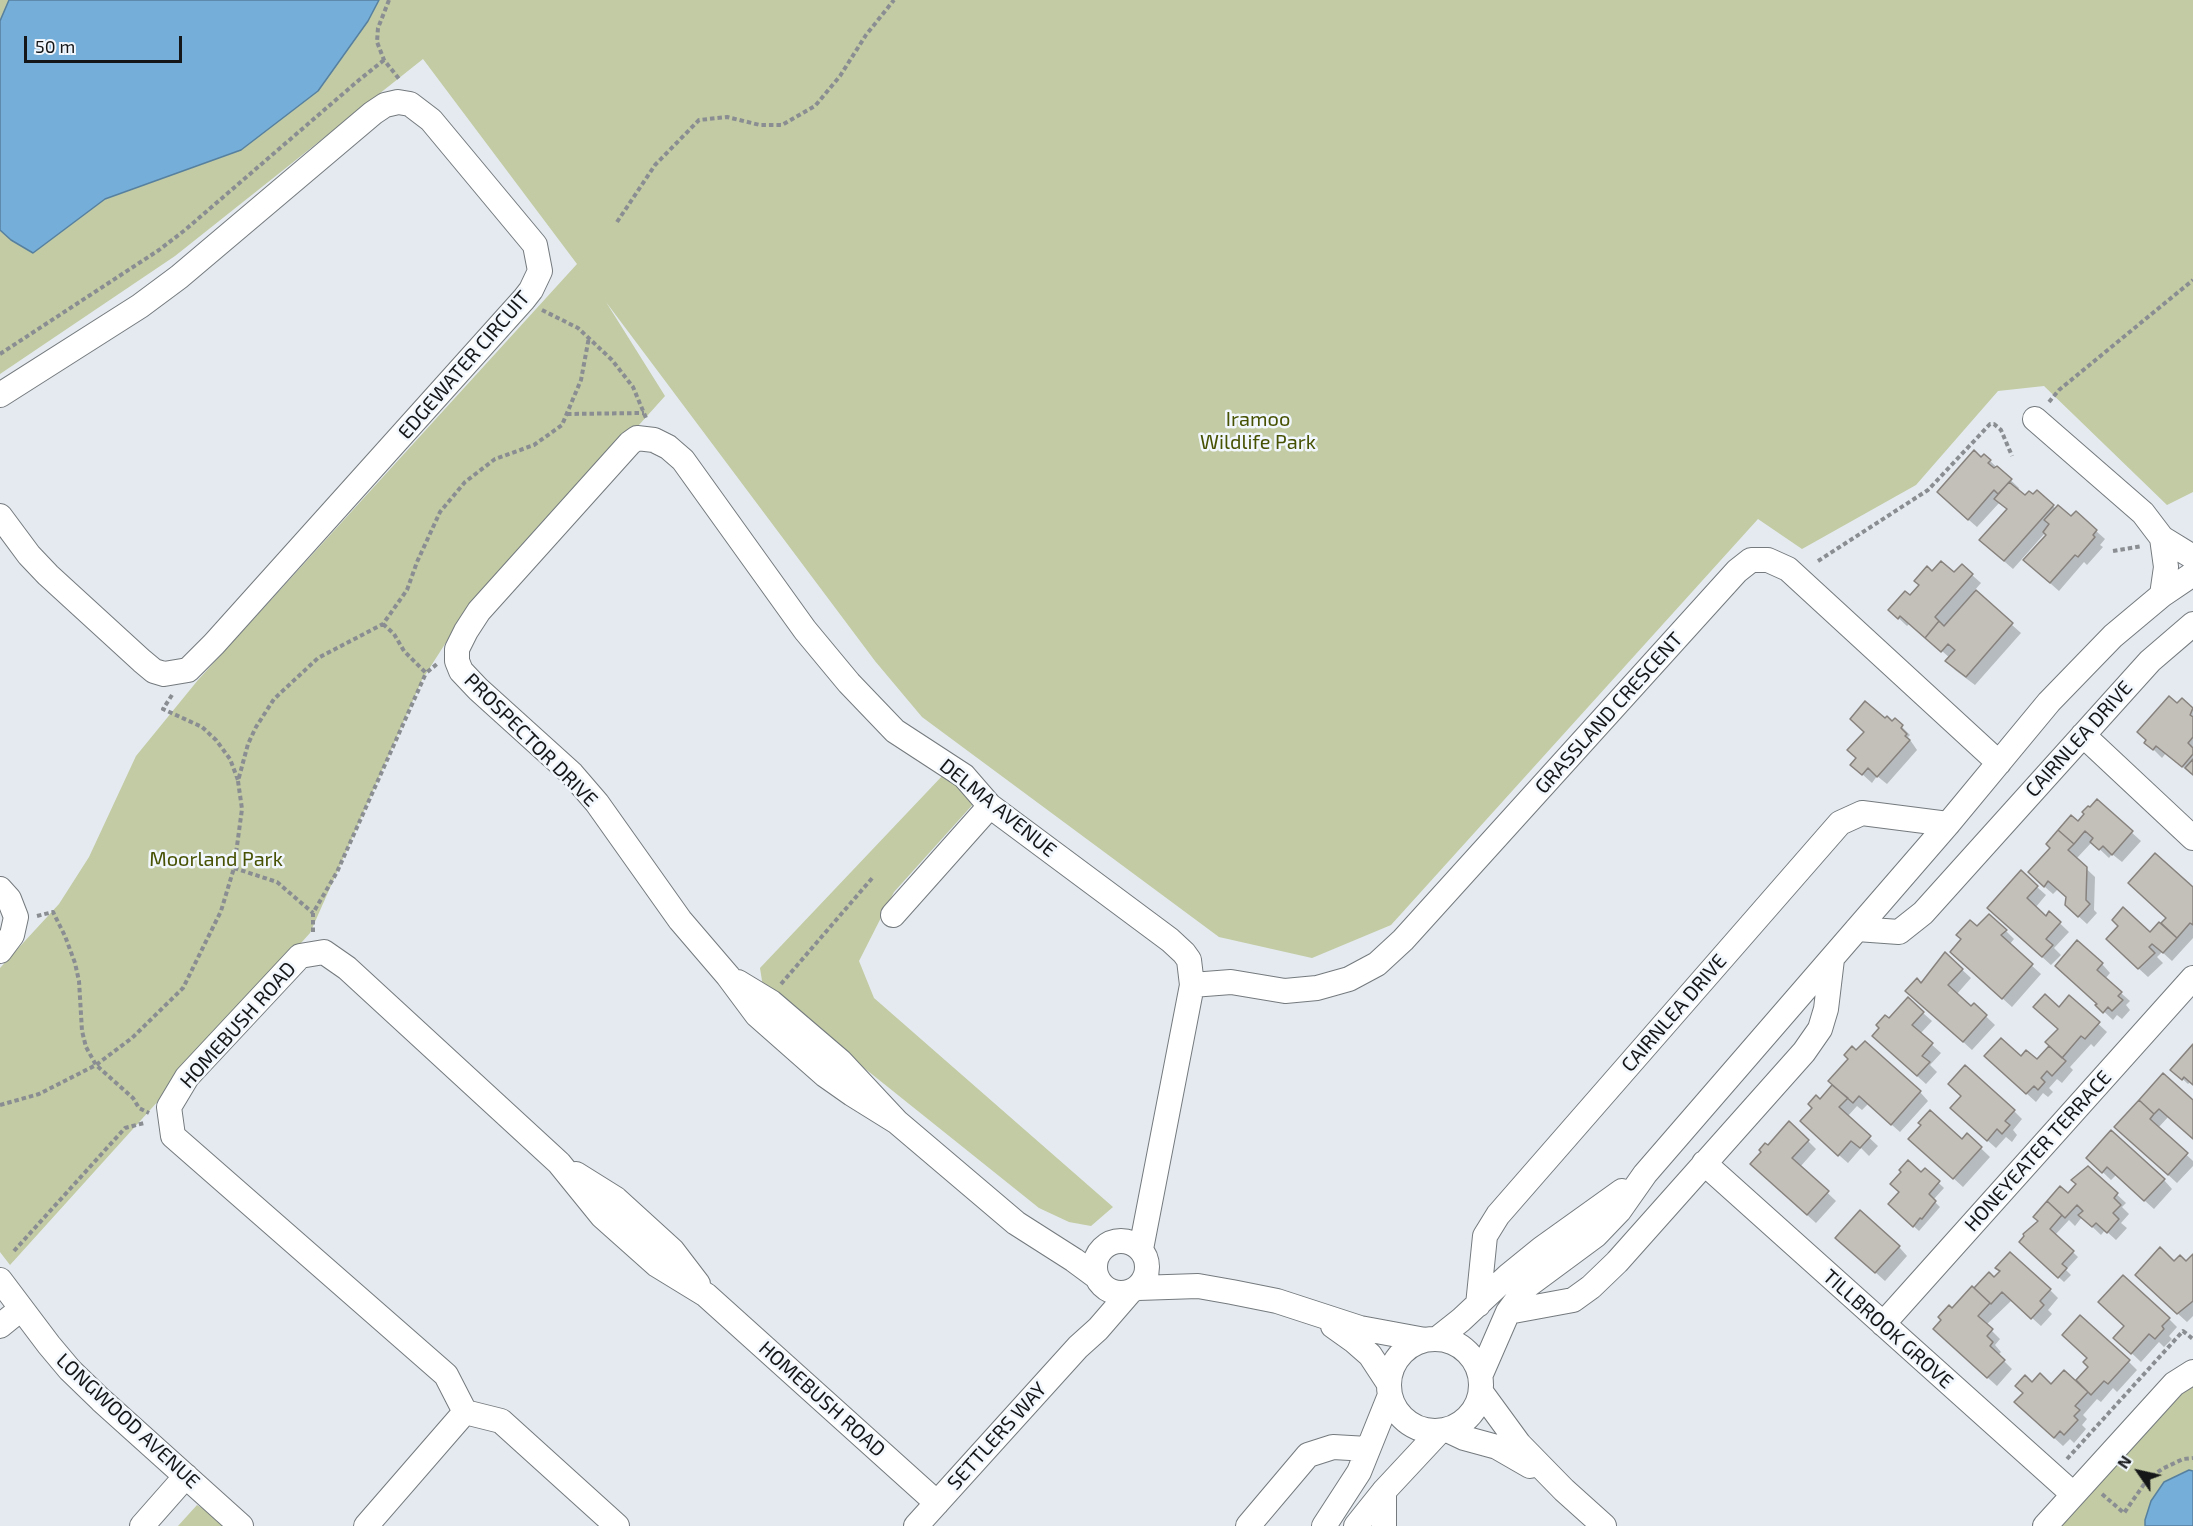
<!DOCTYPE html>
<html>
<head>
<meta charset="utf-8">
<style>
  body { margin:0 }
  #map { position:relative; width:2193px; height:1526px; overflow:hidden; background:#e4eaef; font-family:"Exo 2",sans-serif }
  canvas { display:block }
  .north { position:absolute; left:2109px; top:1442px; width:60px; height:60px; -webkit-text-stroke:4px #f1f7fc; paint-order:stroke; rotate:304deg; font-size:16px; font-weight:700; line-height:24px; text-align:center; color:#141618 }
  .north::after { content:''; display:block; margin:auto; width:21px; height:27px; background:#141618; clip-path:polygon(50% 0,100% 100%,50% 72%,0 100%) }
  .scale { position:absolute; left:24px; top:36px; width:158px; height:27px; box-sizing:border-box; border:3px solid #141618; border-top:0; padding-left:8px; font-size:18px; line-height:21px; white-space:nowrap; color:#141618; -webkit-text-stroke:4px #f1f7fc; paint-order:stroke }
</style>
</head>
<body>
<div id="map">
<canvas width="2193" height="1526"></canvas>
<div class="north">N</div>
<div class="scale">50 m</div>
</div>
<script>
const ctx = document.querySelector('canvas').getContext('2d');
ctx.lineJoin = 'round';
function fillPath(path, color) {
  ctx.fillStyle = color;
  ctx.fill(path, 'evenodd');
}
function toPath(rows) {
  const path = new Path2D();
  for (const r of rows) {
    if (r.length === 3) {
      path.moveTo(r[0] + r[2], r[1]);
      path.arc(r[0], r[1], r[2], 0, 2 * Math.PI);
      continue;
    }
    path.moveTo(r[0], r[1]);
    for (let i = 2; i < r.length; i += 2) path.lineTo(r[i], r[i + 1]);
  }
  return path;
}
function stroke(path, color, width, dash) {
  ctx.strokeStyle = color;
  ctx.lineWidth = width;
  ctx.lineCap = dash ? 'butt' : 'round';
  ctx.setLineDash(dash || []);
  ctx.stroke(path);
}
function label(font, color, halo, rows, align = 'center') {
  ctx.font = font + ' "Exo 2",sans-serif';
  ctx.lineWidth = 5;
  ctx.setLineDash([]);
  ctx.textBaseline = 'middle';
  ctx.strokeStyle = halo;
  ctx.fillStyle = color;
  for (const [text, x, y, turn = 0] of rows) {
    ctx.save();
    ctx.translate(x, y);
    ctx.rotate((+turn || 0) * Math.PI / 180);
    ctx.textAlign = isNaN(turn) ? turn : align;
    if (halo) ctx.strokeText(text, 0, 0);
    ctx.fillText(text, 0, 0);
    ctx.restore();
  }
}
fillPath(toPath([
  [0,0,2193,0,2193,492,2167,505,2044,386,1998,391,1916,485,1802,549,1758,519,1391,925,1312,958,1219,937,922,717,875,661,606,302,665,396,452,633,422,680,310,933,10,1265,0,1252,0,968,59,904,89,857,136,756,198,680,577,264,423,59,175,256,0,374],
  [944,774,975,802,894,892,859,961,874,998,1113,1207,1091,1226,1069,1222,1039,1208,763,987,760,968],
  [2193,1384,2193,1526,2059,1526,2181,1389],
  [197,1505,204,1509,223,1526,178,1526]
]), '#c2cba3');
const water = toPath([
  [9,0,379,0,368,21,318,91,241,150,105,199,33,253,11,240,0,230,0,21,9,0],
  [2189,1470,2193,1471,2193,1526,2145,1526,2145,1520,2151,1501,2164,1482,2189,1470]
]);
fillPath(water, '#74aed9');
stroke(water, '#57809f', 1.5);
fillPath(toPath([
  [1981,459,1990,461,2019,488,2017,491,2025,497,2033,496,2037,492,2056,509,2096,531,2105,539,2100,545,2103,547,2087,565,2084,562,2059,591,2034,569,2048,535,2045,533,2013,569,1990,549,2008,510,2000,502,1977,527,1947,501],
  [1932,573,1972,575,1981,583,1974,591,2021,633,1975,685,1955,670,1947,661,1950,658,1910,623,1907,626,1890,610,1910,598],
  [2182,700,2193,710,2193,774,2191,774,2166,753,2162,758,2146,742],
  [1885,721,1902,727,1910,735,1908,737,1917,750,1887,784,1877,776,1872,783,1861,773],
  [2097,801,2141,841,2122,862,2112,854,2109,858,2092,842,2076,859,2095,877,2094,910,2097,913,2087,924,2076,914,2067,897,2058,889,2053,894,2038,881,2078,823],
  [2037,887,2046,895,2035,908,2046,918,2050,914,2069,932,2054,948,2061,955,2051,965,1998,917],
  [2193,889,2193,938,2172,961,2162,952,2157,957,2163,963,2148,977,2116,948,2150,934,2168,918],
  [1977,929,2006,931,2014,939,2009,945,2041,974,2012,1007,1960,960],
  [1946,955,1971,978,1956,995,1971,1008,1974,1005,1995,1025,1972,1050,1916,999,1921,985],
  [2102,964,2110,973,2105,979,2130,1001,2126,1005,2130,1010,2122,1019,2117,1015,2113,1020,2097,1005,2098,1004,2065,975],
  [2069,997,2107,1032,2094,1047,2091,1044,2070,1067,2073,1070,2062,1083,2057,1079,2049,1088,2053,1092,2048,1097,2043,1093,2036,1102,1995,1065,2021,1058,2038,1062,2051,1046,2059,1029,2059,1009],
  [1923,1013,1932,1021,1920,1034,1941,1053,1930,1065,1937,1072,1926,1084,1883,1045,1881,1028,1889,1020],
  [2193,1047,2193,1083,2191,1081,2188,1084,2172,1069],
  [2163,1075,2193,1102,2193,1138,2169,1116,2158,1128,2193,1161,2193,1166,2177,1183,2125,1135],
  [1834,1085,1920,1092,1928,1101,1900,1132,1868,1104,1862,1110,1857,1106,1847,1117,1878,1146,1869,1156,1861,1148,1848,1163,1810,1130,1820,1101],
  [2014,1111,2022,1119,2013,1130,2017,1135,2012,1142,2006,1137,1996,1148,1960,1116],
  [1967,1135,1990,1157,1963,1187,1919,1147,1962,1141],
  [1808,1141,1816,1149,1800,1167,1836,1201,1816,1223,1761,1173,1763,1152,1768,1147],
  [2088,1158,2164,1180,2172,1189,2154,1209,2116,1175,2111,1180],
  [2088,1168,2126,1203,2122,1207,2129,1214,2121,1223,2127,1228,2116,1240,2105,1230,2101,1235,2082,1217,2075,1226,2069,1220,2055,1235,2078,1257,2066,1270,2071,1275,2064,1282,2026,1247],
  [1925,1170,1944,1188,1933,1200,1940,1207,1919,1231,1896,1210],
  [1846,1246,1899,1247,1907,1256,1885,1281],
  [2193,1256,2193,1316,2187,1322,2145,1284,2174,1263,2186,1263],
  [1995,1279,2050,1290,2058,1298,2048,1310,2052,1314,2041,1326,2012,1300,1986,1325,2000,1339,1995,1345,2001,1352,1998,1355,2012,1369,1997,1386,1943,1338,1952,1310,1975,1291],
  [2169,1319,2177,1327,2169,1336,2172,1339,2164,1347,2159,1342,2141,1362,2124,1346,2125,1326],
  [2128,1361,2137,1370,2117,1392,2113,1388,2101,1402,2097,1399,2083,1415,2087,1419,2082,1425,2086,1429,2074,1443,2070,1439,2063,1446,2025,1411,2033,1384,2052,1386,2076,1383,2090,1367]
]), '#0003');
const building = toPath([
  [1974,450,1981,457,1984,454,1991,460,1988,463,1994,468,1997,466,2012,479,1998,494,1994,490,1968,520,1937,492,1974,450],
  [2009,482,2025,495,2029,491,2033,494,2037,490,2054,505,2004,561,1979,540,2007,509,1994,499,2009,482],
  [2058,505,2071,516,2076,511,2097,530,2093,535,2095,537,2078,557,2075,555,2050,583,2023,560,2046,535,2043,532,2049,524,2044,520,2058,505],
  [1941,561,1954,572,1962,564,1973,574,1935,617,1939,621,1925,638,1900,616,1898,619,1888,610,1905,591,1910,595,1919,585,1914,581,1927,566,1932,571,1941,561],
  [1976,590,2013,623,1966,677,1945,661,1955,650,1948,644,1941,652,1925,638,1939,621,1944,626,1976,590],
  [2169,696,2177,703,2182,698,2193,708,2190,715,2193,717,2193,737,2188,743,2193,748,2193,754,2182,767,2156,746,2153,750,2144,743,2146,740,2137,732,2169,696],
  [1865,701,1885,718,1887,716,1892,721,1895,718,1903,725,1901,728,1907,734,1905,736,1910,740,1877,777,1868,768,1862,775,1850,765,1856,758,1847,750,1864,732,1850,719,1865,701],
  [2193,759,2193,775,2185,768,2193,759],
  [2097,799,2133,831,2112,855,2103,846,2099,850,2090,842,2093,838,2085,831,2074,844,2058,830,2071,815,2078,821,2084,814,2082,812,2088,806,2090,807,2097,799],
  [2058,830,2074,844,2068,850,2087,867,2086,900,2090,904,2078,917,2065,905,2066,897,2048,881,2044,887,2028,872,2050,848,2046,844,2058,830],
  [2155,853,2193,887,2193,925,2190,923,2177,938,2161,923,2166,918,2128,883,2155,853],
  [2021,870,2038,886,2027,898,2046,916,2049,911,2061,922,2046,939,2053,945,2042,957,1987,908,2021,870],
  [2123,907,2150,932,2159,922,2177,938,2163,953,2152,944,2149,947,2155,953,2138,969,2106,939,2118,926,2112,920,2123,907],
  [1989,914,2007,930,2001,935,2033,964,2002,999,1950,952,1961,939,1956,935,1970,920,1977,926,1989,914],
  [2077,940,2103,963,2097,970,2122,992,2118,996,2123,1000,2112,1011,2108,1007,2103,1013,2095,1005,2097,1004,2055,966,2077,940],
  [1945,952,1963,969,1948,985,1971,1006,1974,1003,1987,1015,1963,1042,1905,991,1917,978,1921,983,1945,952],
  [2045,994,2059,1007,2069,995,2100,1022,2085,1039,2081,1036,2062,1058,2045,1042,2058,1029,2033,1007,2045,994],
  [1908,997,1924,1012,1912,1025,1933,1043,1922,1056,1930,1062,1917,1076,1872,1036,1879,1028,1876,1025,1885,1015,1889,1018,1908,997],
  [2001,1038,2021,1056,2026,1050,2037,1059,2049,1046,2066,1061,2052,1076,2047,1071,2041,1078,2045,1082,2038,1090,2034,1086,2026,1094,1984,1056,2001,1038],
  [1865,1041,1921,1091,1891,1125,1859,1096,1853,1103,1828,1081,1848,1059,1844,1055,1852,1046,1856,1050,1865,1041],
  [2193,1044,2193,1085,2184,1077,2182,1080,2170,1070,2193,1044],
  [1965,1065,2015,1110,2005,1121,2010,1125,2002,1134,1997,1129,1987,1141,1950,1108,1961,1096,1948,1084,1965,1065],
  [2163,1073,2193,1100,2193,1139,2159,1109,2154,1114,2139,1100,2163,1073],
  [1832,1085,1848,1098,1839,1107,1871,1136,1860,1148,1851,1141,1838,1156,1800,1121,1812,1108,1808,1104,1816,1095,1820,1099,1832,1085],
  [2139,1100,2154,1114,2150,1119,2188,1153,2168,1175,2114,1127,2139,1100],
  [1930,1110,1962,1139,1967,1133,1982,1147,1953,1179,1908,1139,1921,1125,1918,1123,1930,1110],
  [1789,1121,1809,1140,1792,1158,1829,1191,1807,1215,1750,1164,1761,1152,1759,1150,1765,1143,1768,1145,1789,1121],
  [2111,1130,2165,1179,2144,1201,2107,1167,2102,1173,2086,1158,2111,1130],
  [1908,1160,1921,1172,1925,1168,1940,1181,1929,1194,1936,1201,1922,1219,1920,1218,1913,1227,1888,1204,1899,1192,1890,1184,1901,1172,1899,1170,1908,1160],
  [2088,1166,2118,1193,2114,1198,2121,1205,2113,1213,2119,1219,2107,1233,2096,1223,2092,1227,2078,1215,2083,1211,2077,1205,2065,1218,2047,1201,2060,1186,2068,1193,2076,1184,2071,1180,2088,1166],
  [2047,1201,2062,1215,2050,1229,2074,1251,2062,1264,2067,1268,2058,1278,2019,1242,2024,1236,2023,1234,2038,1221,2033,1217,2047,1201],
  [1860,1210,1900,1246,1875,1273,1835,1238,1860,1210],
  [2160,1247,2174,1261,2180,1255,2186,1261,2193,1254,2193,1301,2177,1314,2135,1275,2160,1247],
  [2010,1252,2051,1289,2040,1301,2044,1305,2031,1319,2002,1292,1991,1304,1974,1288,1989,1272,1994,1277,2000,1271,1995,1268,2010,1252],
  [2123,1275,2170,1318,2162,1326,2164,1329,2155,1339,2149,1334,2131,1354,2113,1338,2124,1326,2098,1302,2123,1275],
  [1972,1286,1990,1303,1978,1316,1993,1329,1987,1336,1993,1342,1990,1346,2005,1360,1987,1378,1933,1329,1941,1320,1938,1317,1949,1305,1952,1308,1972,1286],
  [2080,1315,2130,1360,2108,1384,2104,1381,2091,1395,2076,1380,2088,1367,2083,1362,2087,1358,2062,1335,2080,1315],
  [2064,1370,2088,1392,2075,1406,2080,1410,2074,1416,2078,1420,2064,1435,2060,1431,2054,1438,2014,1402,2023,1393,2015,1386,2025,1375,2032,1382,2040,1373,2051,1384,2064,1370]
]);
fillPath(building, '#c3bfb9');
stroke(building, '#87827d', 1.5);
const minor = toPath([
  [0,395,140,306,179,277,373,113,385,105,398,102,410,104,431,120,535,245,540,271,531,290,524,299,214,644,188,670,164,674,154,671,142,661,48,575,29,555,0,516],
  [2035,419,2143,513,2162,538,2193,557],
  [2162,595,2166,567,2162,538],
  [2083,735,2193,838],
  [0,889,9,899,16,917,12,935,0,951],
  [893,915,990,806],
  [1857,929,1899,932,1923,913,2150,661,2193,624],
  [738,982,771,1002,840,1061,897,1122,1016,1223,1074,1260,1097,1277],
  [1192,985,1231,982,1285,991,1317,988,1349,979,1377,964,1403,940,1737,571,1751,560,1768,560,1788,569,1999,763],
  [897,1122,852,1094,825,1075,757,1015,728,976,680,920,597,803,572,774,478,689,461,671,457,661,457,649,466,631,479,611,630,443,637,438,654,440,668,447,683,460,805,630,849,683,895,731,964,776,990,806,1170,940,1184,953,1189,960,1192,985,1141,1249],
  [1704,1163,2073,1494],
  [576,1174,616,1199,672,1250,698,1284],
  [1121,1267,26],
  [0,1280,49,1345,70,1370,101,1400,241,1526],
  [1138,1288,1198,1286,1232,1292,1277,1301,1360,1328,1425,1340],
  [1478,1305,1485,1236,1498,1215,1840,823,1862,813,1948,824],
  [1508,1312,1573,1300,1591,1287,1617,1262,1804,1052,1820,1029,1826,1009,1832,959],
  [1883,1324,2193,978],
  [0,1326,21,1309],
  [1333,1326,1354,1341,1370,1355,1389,1384],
  [1435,1385,46],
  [1437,1339,1461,1320,1509,1275,1541,1249,1622,1191],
  [1481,1374,1508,1312,1527,1286,1596,1235,1619,1211,1645,1174,1948,824,2049,702,2113,636,2162,595,2193,574],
  [1481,1392,1519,1444,1564,1490,1604,1526],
  [465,1412,446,1375,173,1136,169,1107,187,1077,300,956,324,952,347,968,559,1163,602,1216,657,1265,706,1295,937,1503],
  [1447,1430,1464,1438,1497,1447,1530,1466],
  [1384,1491,1384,1526],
  [142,1526,186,1476],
  [366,1526,465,1412,501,1421,617,1526],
  [916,1526,1078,1347,1098,1329,1130,1292],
  [1248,1526,1308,1455,1333,1447,1368,1449],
  [1324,1526,1359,1472,1390,1395],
  [1356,1526,1384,1491,1439,1432],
  [2045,1526,2174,1384,2193,1372]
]);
stroke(minor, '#747a7e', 26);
stroke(toPath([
  [389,0,378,28,377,42,384,60,400,80],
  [617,222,655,165,699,120,727,117,760,125,782,125,815,106,840,76,866,35,894,0],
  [542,310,578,328,612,360,633,387,646,418],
  [0,354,159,250,185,230,359,80,384,60],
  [2049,402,2059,390,2193,280],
  [567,414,644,413],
  [2113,551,2142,546],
  [1818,561,1928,490,1990,424,1994,424,2001,430,2012,456],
  [383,624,394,634,404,651,426,673,437,664],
  [172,695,163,709,202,727,216,740,230,759,238,780],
  [234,868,277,882,313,913],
  [37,916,53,912,65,936,75,963,79,981,82,1031,86,1047,96,1065,133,1098,139,1108,149,1113],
  [313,932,313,913,337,872,426,673],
  [781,984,874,876],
  [0,1105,39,1094,96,1065,132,1038,183,988,221,911,234,868,242,809,238,781,248,744,256,727,274,699,318,658,383,624,407,590,417,562,440,512,465,482,495,459,534,445,562,425,581,380,589,337],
  [14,1251,125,1128,144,1123],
  [2067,1459,2183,1331,2193,1339],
  [2102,1494,2124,1513,2147,1480,2162,1469,2183,1459,2193,1458]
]), '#8a8e92', 4, [4.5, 3]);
stroke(minor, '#fff', 24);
label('20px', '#141618', '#f1f7fc', [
  ["EDGEWATER CIRCUIT",464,365,-49],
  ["GRASSLAND CRESCENT",1609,713,-48],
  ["CAIRNLEA DRIVE",2079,739,-48],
  ["PROSPECTOR DRIVE",531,740,45],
  ["DELMA AVENUE",998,808,39],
  ["CAIRNLEA DRIVE",1674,1013,-49],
  ["HOMEBUSH ROAD",238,1025,-48],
  ["HONEYEATER TERRACE",2038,1151,-48],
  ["TILLBROOK GROVE",1888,1329,42],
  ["HOMEBUSH ROAD",822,1399,42],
  ["LONGWOOD AVENUE",128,1421,43],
  ["SETTLERS WAY",997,1436,-48]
]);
label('20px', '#475103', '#f1f7fc', [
  ["Iramoo",1258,419],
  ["Wildlife Park",1258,442],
  ["Moorland Park",216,859]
]);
</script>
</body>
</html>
